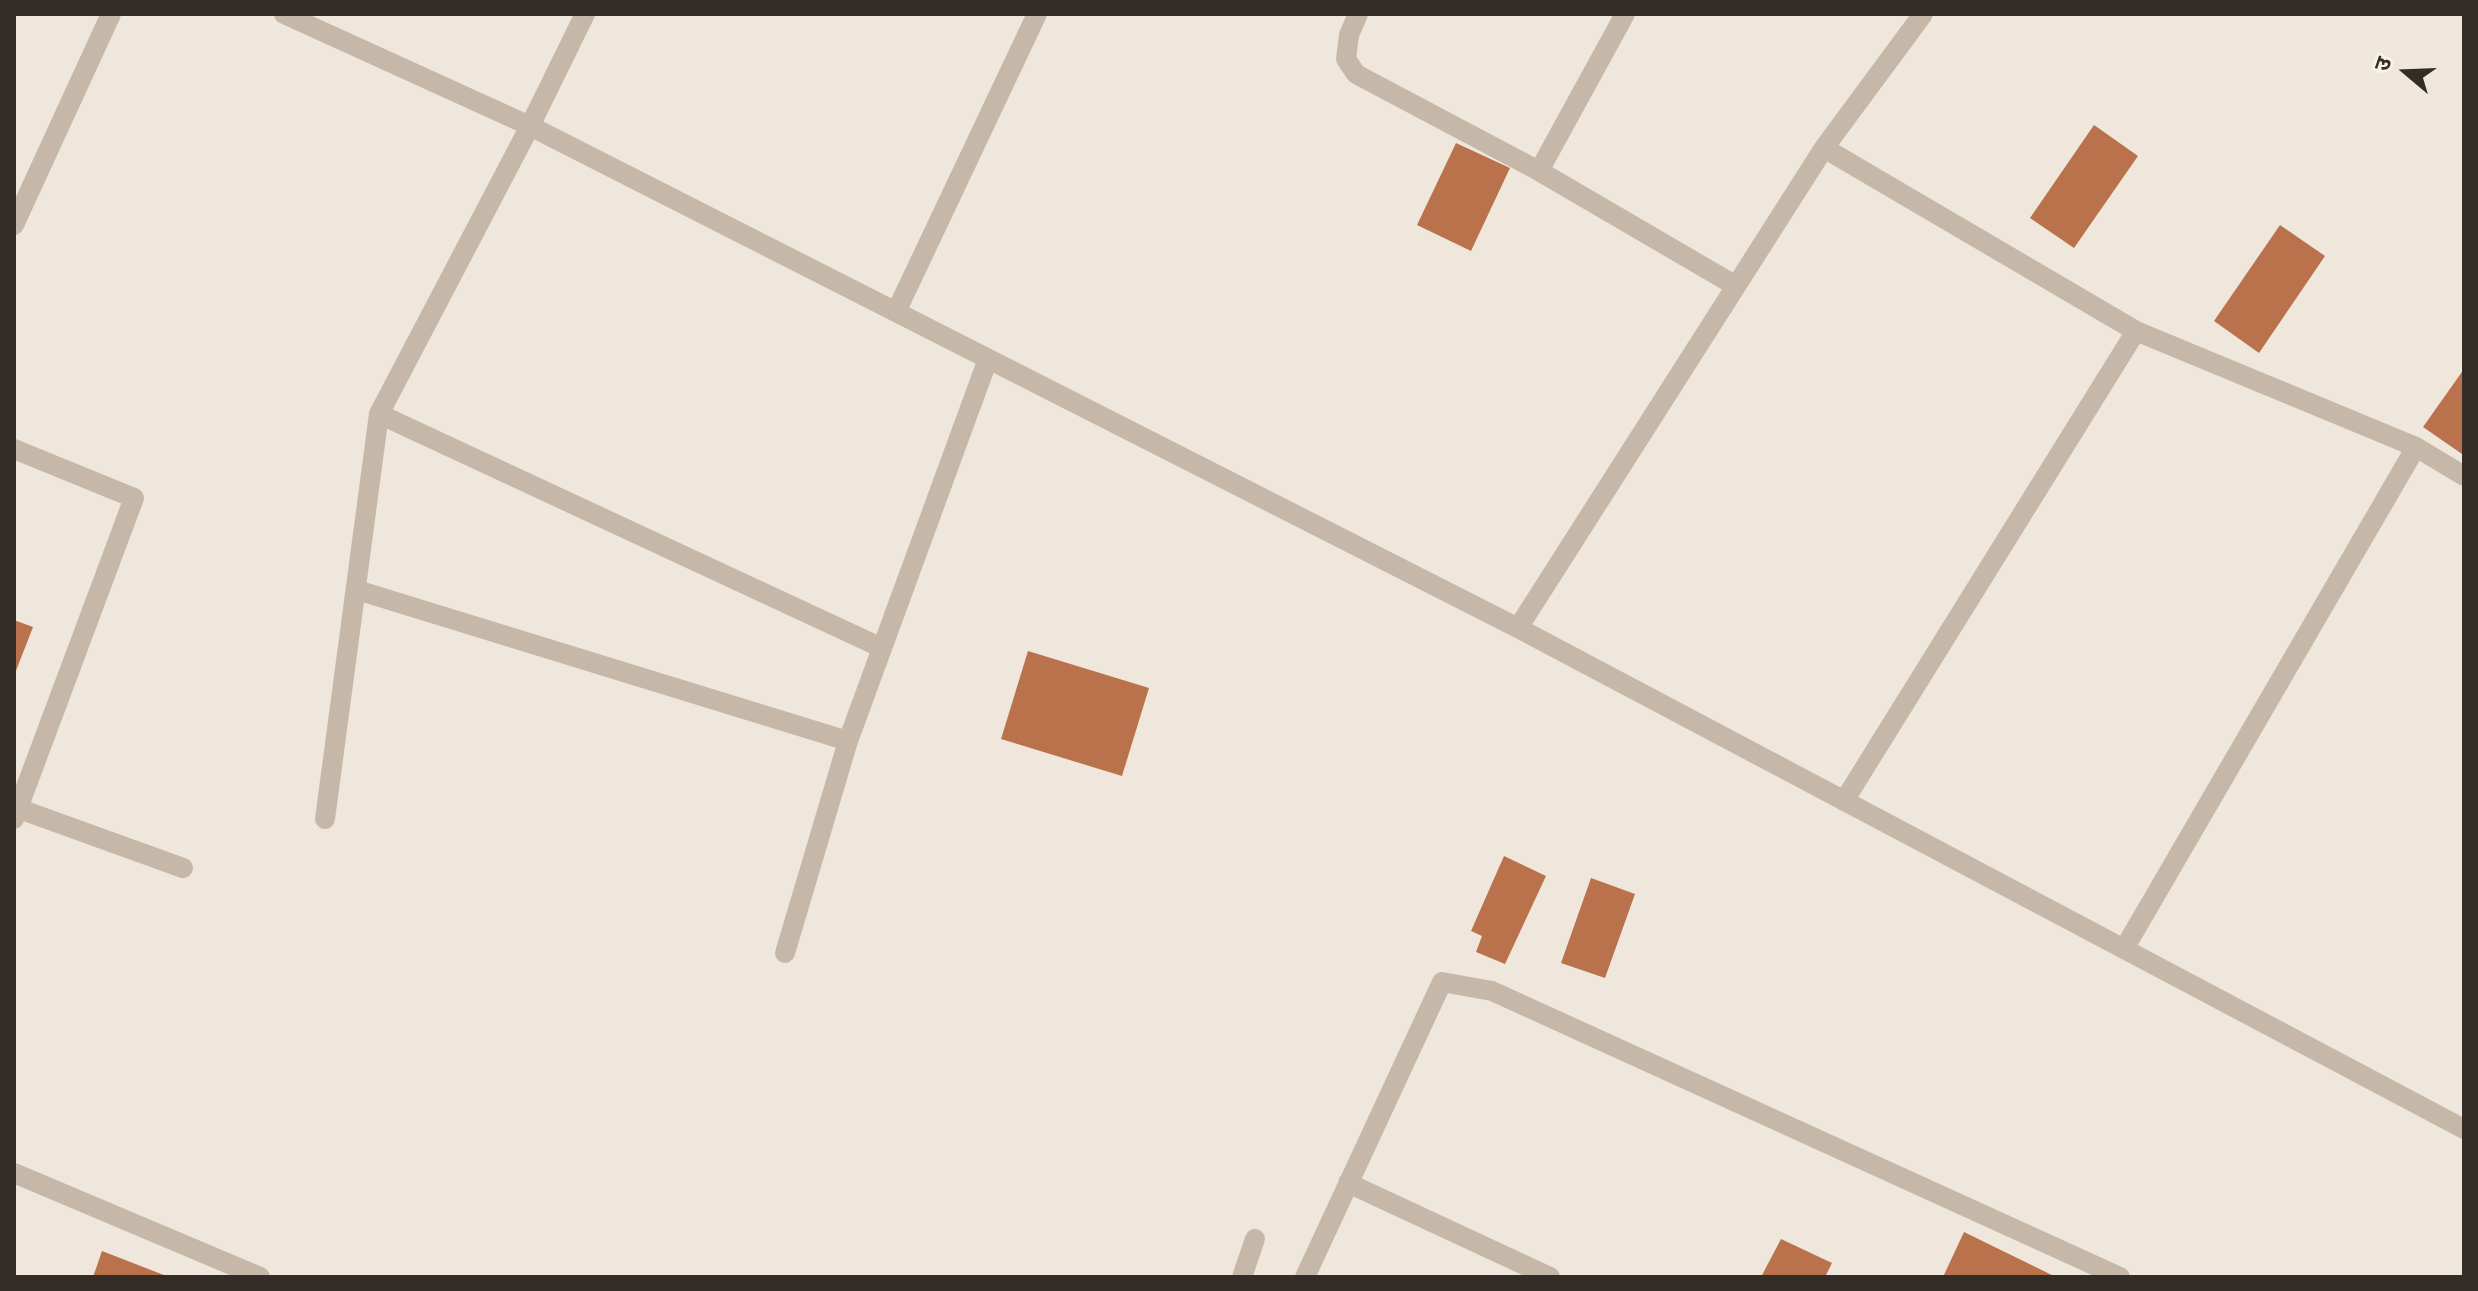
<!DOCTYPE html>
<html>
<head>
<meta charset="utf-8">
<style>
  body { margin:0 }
  #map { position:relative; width:2478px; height:1291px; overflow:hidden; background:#efe7db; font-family:Arial,"Noto Sans Devanagari",sans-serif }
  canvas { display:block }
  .frame { position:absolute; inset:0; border:16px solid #332c27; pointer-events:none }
  .north { position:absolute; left:2366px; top:32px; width:80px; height:80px; -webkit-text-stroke:6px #f7f1e6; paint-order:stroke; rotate:289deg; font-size:22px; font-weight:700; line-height:32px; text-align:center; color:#332c27 }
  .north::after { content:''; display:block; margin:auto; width:28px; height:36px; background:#332c27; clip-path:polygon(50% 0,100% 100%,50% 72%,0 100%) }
</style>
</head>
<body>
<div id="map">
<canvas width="2478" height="1291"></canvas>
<div class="frame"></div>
<div class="north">उ</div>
</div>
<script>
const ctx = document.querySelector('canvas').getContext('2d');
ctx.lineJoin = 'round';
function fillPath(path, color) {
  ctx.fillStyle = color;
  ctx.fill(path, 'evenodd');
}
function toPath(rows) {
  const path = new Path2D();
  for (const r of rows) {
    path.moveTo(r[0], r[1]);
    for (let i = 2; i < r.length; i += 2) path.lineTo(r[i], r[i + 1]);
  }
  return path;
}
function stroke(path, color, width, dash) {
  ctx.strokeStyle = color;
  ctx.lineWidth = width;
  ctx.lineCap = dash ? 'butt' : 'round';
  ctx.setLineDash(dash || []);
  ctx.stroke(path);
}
fillPath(toPath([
  [2094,125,2138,156,2074,248,2030,218],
  [1456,143,1510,168,1471,251,1417,225],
  [2280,225,2325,256,2259,353,2214,321],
  [2464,369,2464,451,2462,454,2423,427],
  [14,620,33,627,14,676],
  [1028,651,1149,688,1122,776,1001,739],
  [1504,856,1546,876,1505,964,1476,952,1482,936,1471,931],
  [1591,878,1635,894,1605,978,1561,963],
  [1964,1232,2056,1277,1943,1277],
  [1781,1239,1832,1263,1825,1277,1761,1277],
  [102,1251,169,1277,93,1277]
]), '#ba724d');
stroke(toPath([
  [284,14,530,126,1518,628,2464,1129],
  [1358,14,1349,35,1346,59,1356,74,1539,171,1736,286],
  [1824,148,1923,14],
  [1539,171,1625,14],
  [14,225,111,14],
  [896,312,1037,14],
  [379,414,882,648],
  [14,449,134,498,14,819],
  [357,590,848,741],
  [1518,628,1824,148,2136,331,2416,447,2464,476],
  [1844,801,2136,331],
  [14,807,183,868],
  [325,819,379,414,530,126,585,14],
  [2124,949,2416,447],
  [785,953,848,741,988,359],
  [14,1173,260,1277],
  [1348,1183,1550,1277],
  [1242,1277,1255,1239],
  [1305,1277,1442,982,1492,991,2120,1277]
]), '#c6b8a8', 20);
</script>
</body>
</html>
